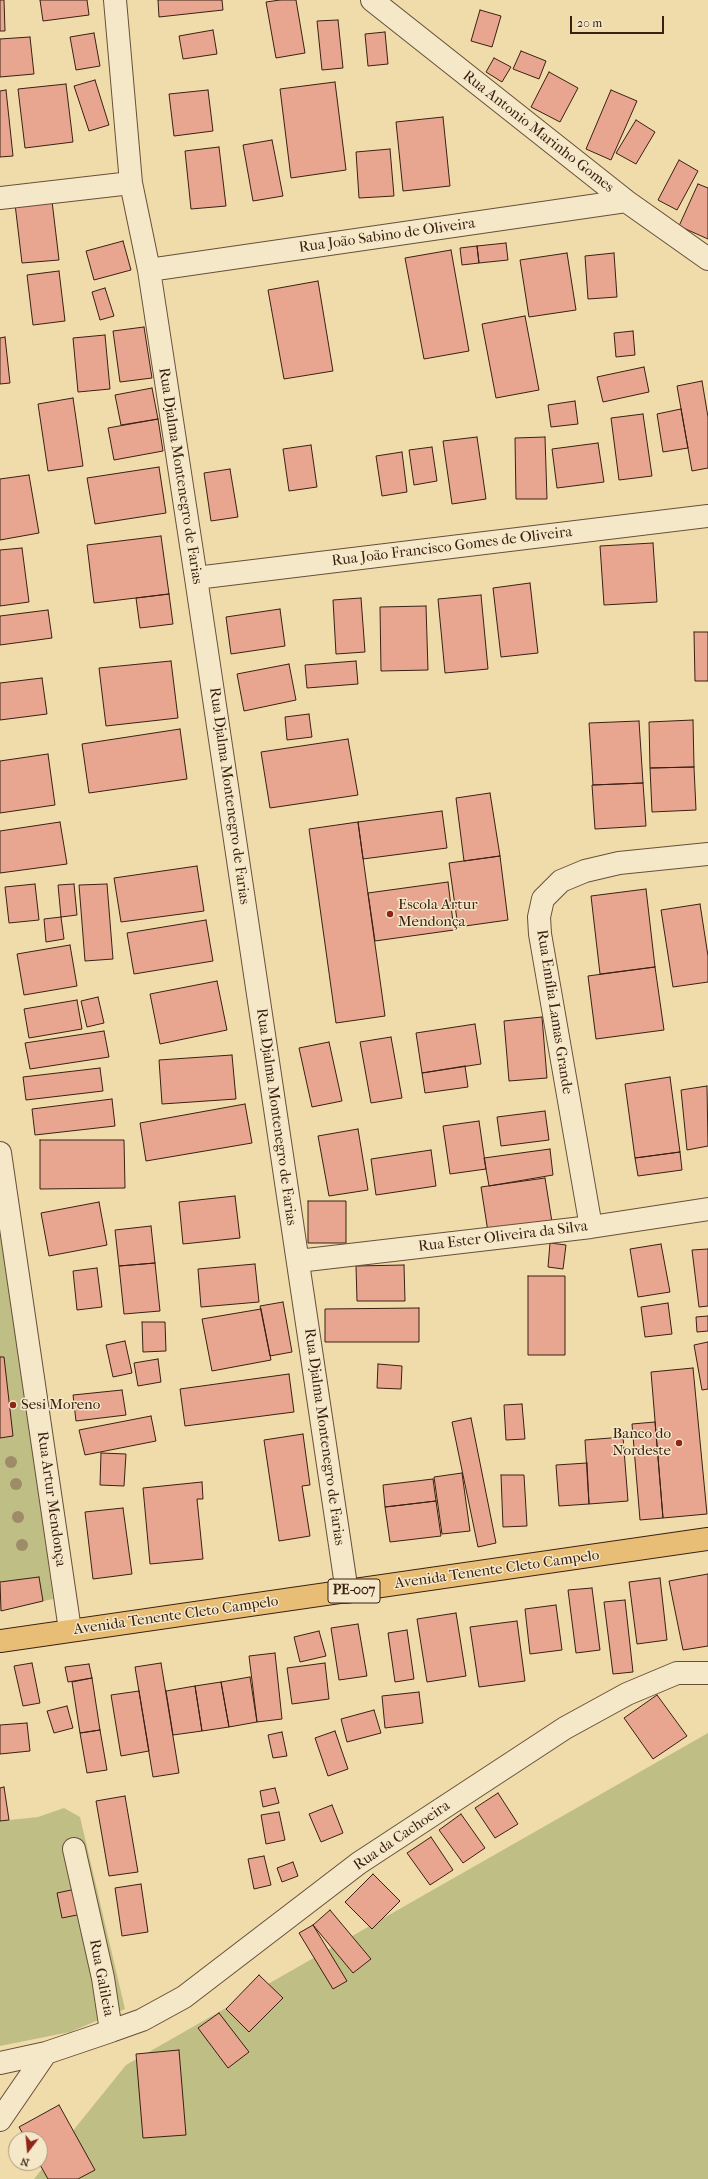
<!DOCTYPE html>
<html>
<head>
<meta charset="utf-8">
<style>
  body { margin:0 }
  #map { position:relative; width:708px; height:2179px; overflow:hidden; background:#f0dcab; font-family:"IM FELL French Canon",serif }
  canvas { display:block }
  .north { position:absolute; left:8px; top:2131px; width:40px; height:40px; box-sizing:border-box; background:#f5e8c8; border:1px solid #aa9880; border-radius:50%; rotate:196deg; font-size:11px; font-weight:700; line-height:16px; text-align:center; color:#3a2013 }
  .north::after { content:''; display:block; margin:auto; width:14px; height:18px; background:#8f2418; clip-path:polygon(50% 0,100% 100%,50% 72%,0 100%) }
  .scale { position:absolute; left:570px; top:16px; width:94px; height:18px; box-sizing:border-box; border:2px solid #3a2013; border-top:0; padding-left:5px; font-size:12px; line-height:14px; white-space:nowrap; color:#3a2013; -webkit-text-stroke:3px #f5e8c8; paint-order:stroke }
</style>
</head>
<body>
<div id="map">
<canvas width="708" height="2179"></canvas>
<div class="north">N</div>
<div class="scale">20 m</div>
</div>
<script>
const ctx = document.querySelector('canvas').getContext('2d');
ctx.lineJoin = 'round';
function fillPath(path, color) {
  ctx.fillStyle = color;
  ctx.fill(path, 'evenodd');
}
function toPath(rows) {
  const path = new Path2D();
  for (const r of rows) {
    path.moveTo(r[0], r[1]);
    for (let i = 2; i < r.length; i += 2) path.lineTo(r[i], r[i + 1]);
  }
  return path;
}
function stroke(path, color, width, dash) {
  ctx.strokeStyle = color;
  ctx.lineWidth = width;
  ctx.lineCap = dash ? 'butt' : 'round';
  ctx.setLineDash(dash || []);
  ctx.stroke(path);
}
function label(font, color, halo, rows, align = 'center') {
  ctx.font = font + ' "IM FELL French Canon",serif';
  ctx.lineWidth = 3;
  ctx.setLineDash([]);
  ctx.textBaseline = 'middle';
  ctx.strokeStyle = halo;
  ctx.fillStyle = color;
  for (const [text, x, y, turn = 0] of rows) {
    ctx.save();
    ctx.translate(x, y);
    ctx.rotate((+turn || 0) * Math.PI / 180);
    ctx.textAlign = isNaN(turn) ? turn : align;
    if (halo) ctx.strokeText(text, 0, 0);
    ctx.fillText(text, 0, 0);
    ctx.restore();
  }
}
fillPath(toPath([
  [0,1211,53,1599,0,1611],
  [708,1733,708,2179,34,2179,126,2065],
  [64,1808,80,1817,125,2009,70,2032,0,2046,0,1821,38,1817]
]), '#bfbf85');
const building = toPath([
  [0,0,4,0,5,31,0,31,0,0],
  [40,0,87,0,89,15,43,21,40,0],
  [158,0,222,0,223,10,159,17,158,0],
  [280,0,296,0,305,53,276,58,266,2,280,0],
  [480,10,501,16,492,47,471,41,480,10],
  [338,20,343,68,322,70,317,21,338,20],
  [213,30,217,54,183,59,179,36,213,30],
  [385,32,388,64,368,66,365,34,385,32],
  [94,33,100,66,76,70,70,37,94,33],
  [30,37,34,74,0,77,0,39,30,37],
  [521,51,546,61,539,79,513,69,521,51],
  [494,58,511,67,502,82,486,72,494,58],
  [549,72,578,88,560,122,531,107,549,72],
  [95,80,109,125,89,131,74,86,95,80],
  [335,82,346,170,291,178,280,89,335,82],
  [66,84,73,142,25,148,18,89,66,84],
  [6,90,13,156,0,157,0,91,6,90],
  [208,90,213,131,174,136,169,94,208,90],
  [611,90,637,101,611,160,586,149,611,90],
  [443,117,450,186,403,191,396,122,443,117],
  [636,120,655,132,636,164,616,153,636,120],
  [272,140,283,196,253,201,243,145,272,140],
  [219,147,226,206,191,209,185,151,219,147],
  [390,149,394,196,359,198,356,152,390,149],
  [679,160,698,171,677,210,658,200,679,160],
  [698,184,708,188,708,239,679,226,698,184],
  [52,201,59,260,22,263,15,204,52,201],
  [123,241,131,270,94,280,86,251,123,241],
  [506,243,508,260,479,263,477,246,506,243],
  [477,246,479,263,462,265,460,248,477,246],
  [451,250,469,351,424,359,405,258,451,250],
  [567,253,576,310,529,317,520,260,567,253],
  [614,253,617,297,588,299,585,256,614,253],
  [59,271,65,321,33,325,27,275,59,271],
  [318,281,333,371,284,379,268,290,318,281],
  [105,288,114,316,100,320,92,292,105,288],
  [525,316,539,390,496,398,482,324,525,316],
  [144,327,152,378,120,382,113,331,144,327],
  [633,331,635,355,616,357,614,333,633,331],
  [105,335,110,389,78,392,73,338,105,335],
  [5,337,10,383,0,384,0,338,5,337],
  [644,367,649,392,603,402,597,377,644,367],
  [702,381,708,417,708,468,692,471,677,386,702,381],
  [152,388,158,419,121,425,115,395,152,388],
  [73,398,83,466,48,471,38,404,73,398],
  [575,401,578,424,551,427,548,405,575,401],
  [681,409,688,448,663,452,657,414,681,409],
  [643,414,652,476,619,480,611,418,643,414],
  [158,419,163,451,114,460,108,428,158,419],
  [477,437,486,499,452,504,443,441,477,437],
  [545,437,547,499,516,499,515,438,545,437],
  [598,443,604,482,557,488,552,449,598,443],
  [311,445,317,487,289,491,283,449,311,445],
  [432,447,437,481,414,485,409,450,432,447],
  [402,452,407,492,382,496,376,456,402,452],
  [159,467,166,513,95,524,87,478,159,467],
  [230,469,238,517,211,521,204,473,230,469],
  [29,475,39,533,0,540,0,479,29,475],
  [161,536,169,594,94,603,87,545,161,536],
  [653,543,657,602,604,605,600,546,653,543],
  [22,548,29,602,0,606,0,550,22,548],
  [530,583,538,653,501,657,493,588,530,583],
  [169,594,173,624,140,628,136,598,169,594],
  [481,595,488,669,445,673,438,599,481,595],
  [361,598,365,652,336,654,333,600,361,598],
  [426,606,428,670,381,671,380,607,426,606],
  [280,609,285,646,231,654,226,617,280,609],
  [48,610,52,638,0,645,0,616,48,610],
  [694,632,708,632,708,681,695,681,694,632],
  [171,661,178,718,106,726,99,668,171,661],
  [356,661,358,684,307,688,305,665,356,661],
  [289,664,296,700,244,711,237,674,289,664],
  [42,678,47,714,0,720,0,683,42,678],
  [309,714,312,737,287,740,285,717,309,714],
  [693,720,694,767,650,768,649,722,693,720],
  [639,721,643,783,593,785,589,723,639,721],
  [180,729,187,779,89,793,82,744,180,729],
  [348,739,358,795,270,808,261,752,348,739],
  [48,754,55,805,0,813,0,761,48,754],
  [694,767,696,810,652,812,650,768,694,767],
  [643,783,646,826,595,829,592,785,643,783],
  [490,793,500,856,464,861,456,798,490,793],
  [442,811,447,848,363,859,358,822,442,811],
  [60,822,67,864,0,873,0,831,60,822],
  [358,822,385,1016,336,1023,309,829,358,822],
  [500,856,508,920,458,927,449,863,500,856],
  [197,866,204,911,121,922,114,878,197,866],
  [448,882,454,930,375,941,368,893,448,882],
  [35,884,39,920,9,923,5,887,35,884],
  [74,884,77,915,61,917,58,885,74,884],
  [107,884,113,959,85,961,79,885,107,884],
  [646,889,655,967,600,974,591,896,646,889],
  [700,904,708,956,708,982,673,987,661,910,700,904],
  [61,917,64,939,46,942,44,919,61,917],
  [206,920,213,961,134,974,127,933,206,920],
  [70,945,77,986,24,995,17,954,70,945],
  [655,967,664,1030,596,1039,588,976,655,967],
  [217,981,227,1030,160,1044,150,994,217,981],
  [98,997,104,1023,87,1027,81,1001,98,997],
  [77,1000,82,1029,29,1038,24,1009,77,1000],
  [542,1017,547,1078,509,1081,504,1021,542,1017],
  [475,1024,481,1064,422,1073,416,1033,475,1024],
  [104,1031,109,1057,30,1069,25,1043,104,1031],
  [391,1037,402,1098,371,1103,360,1042,391,1037],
  [329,1042,342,1101,312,1107,299,1048,329,1042],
  [232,1055,236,1099,162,1104,159,1060,232,1055],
  [465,1066,468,1087,425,1093,422,1073,465,1066],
  [100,1068,103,1091,26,1100,23,1077,100,1068],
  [670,1077,680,1152,635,1158,625,1084,670,1077],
  [707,1086,708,1146,687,1150,681,1090,707,1086],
  [112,1099,115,1126,35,1135,32,1109,112,1099],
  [245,1104,252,1143,146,1161,140,1123,245,1104],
  [545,1111,549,1140,501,1146,497,1117,545,1111],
  [479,1121,486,1169,450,1174,443,1126,479,1121],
  [358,1129,368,1190,329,1196,318,1136,358,1129],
  [40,1140,124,1140,125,1188,40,1189,40,1140],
  [550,1149,553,1175,489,1186,484,1158,550,1149],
  [431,1150,436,1186,376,1195,371,1159,431,1150],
  [680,1152,682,1170,638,1176,635,1158,680,1152],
  [545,1178,552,1222,488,1232,481,1187,545,1178],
  [235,1196,240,1238,183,1244,179,1202,235,1196],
  [308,1201,346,1201,346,1243,308,1243,308,1201],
  [99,1202,107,1245,49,1256,41,1213,99,1202],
  [151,1226,155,1263,119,1266,115,1230,151,1226],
  [550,1243,566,1245,563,1269,548,1267,550,1243],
  [661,1244,670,1292,638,1297,630,1249,661,1244],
  [708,1249,708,1306,699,1307,692,1250,708,1249],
  [155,1263,160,1311,124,1314,119,1266,155,1263],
  [255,1264,259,1302,201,1307,198,1269,255,1264],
  [404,1265,405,1301,357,1301,356,1266,404,1265],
  [97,1268,102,1307,77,1310,73,1271,97,1268],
  [528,1276,565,1276,565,1355,528,1355,528,1276],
  [283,1302,292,1352,270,1356,260,1306,283,1302],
  [668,1303,672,1334,645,1337,641,1307,668,1303],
  [419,1308,419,1342,325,1342,325,1309,419,1308],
  [261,1309,271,1360,212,1371,202,1319,261,1309],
  [708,1316,708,1331,697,1332,696,1317,708,1316],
  [142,1322,165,1322,166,1351,143,1352,142,1322],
  [125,1341,132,1373,113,1377,106,1345,125,1341],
  [708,1342,708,1389,702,1390,694,1345,708,1342],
  [0,1357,4,1357,13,1436,0,1438,0,1357],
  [158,1359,161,1382,138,1386,134,1363,158,1359],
  [378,1364,402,1366,401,1389,377,1388,378,1364],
  [693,1368,707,1514,663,1518,651,1372,693,1368],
  [289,1374,294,1412,185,1426,180,1389,289,1374],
  [122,1390,126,1415,76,1421,73,1395,122,1390],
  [522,1404,525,1439,506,1440,504,1405,522,1404],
  [151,1416,156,1441,85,1455,79,1430,151,1416],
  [471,1418,496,1543,478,1547,452,1422,471,1418],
  [655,1422,663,1518,640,1520,632,1424,655,1422],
  [303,1434,310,1485,302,1486,310,1536,279,1541,264,1440,303,1434],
  [623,1437,628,1501,589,1504,585,1440,623,1437],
  [101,1453,126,1454,124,1486,100,1485,101,1453],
  [587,1463,589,1504,559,1506,556,1465,587,1463],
  [462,1473,470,1531,442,1534,434,1477,462,1473],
  [501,1475,524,1475,527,1526,503,1527,501,1475],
  [433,1479,436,1501,385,1507,383,1485,433,1479],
  [202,1482,203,1499,197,1499,203,1559,150,1564,143,1488,202,1482],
  [436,1501,441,1536,390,1542,385,1507,436,1501],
  [123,1508,132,1574,93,1579,85,1512,123,1508],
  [708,1574,708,1646,683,1650,669,1581,708,1574],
  [39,1577,43,1601,1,1611,0,1582,39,1577],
  [660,1578,667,1640,637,1644,629,1582,660,1578],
  [592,1588,600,1650,576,1653,568,1590,592,1588],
  [625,1600,633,1672,613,1674,604,1602,625,1600],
  [556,1605,562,1650,530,1654,525,1609,556,1605],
  [456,1613,466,1676,427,1682,417,1619,456,1613],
  [517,1621,525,1681,479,1687,470,1627,517,1621],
  [358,1624,367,1676,339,1680,331,1628,358,1624],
  [407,1630,414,1679,395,1682,388,1633,407,1630],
  [319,1631,326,1656,300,1662,294,1637,319,1631],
  [275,1653,282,1719,257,1722,249,1656,275,1653],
  [32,1663,40,1703,23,1706,14,1666,32,1663],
  [161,1663,179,1773,153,1777,135,1667,161,1663],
  [325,1663,329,1699,292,1704,287,1668,325,1663],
  [89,1664,92,1678,68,1682,65,1667,89,1664],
  [250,1677,257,1722,229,1727,221,1682,250,1677],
  [92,1678,100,1730,80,1733,72,1682,92,1678],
  [221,1682,229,1727,202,1731,195,1686,221,1682],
  [195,1686,202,1731,173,1735,166,1691,195,1686],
  [139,1691,149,1751,121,1756,111,1695,139,1691],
  [419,1692,423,1723,385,1728,382,1696,419,1692],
  [657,1695,687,1736,653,1759,624,1718,657,1695],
  [67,1706,73,1728,54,1733,47,1711,67,1706],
  [374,1710,381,1733,347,1742,341,1719,374,1710],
  [27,1723,30,1751,0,1754,0,1725,27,1723],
  [100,1730,107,1770,87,1773,80,1733,100,1730],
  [335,1731,348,1769,328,1776,315,1738,335,1731],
  [282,1732,287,1756,273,1758,268,1735,282,1732],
  [4,1787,9,1820,0,1821,0,1788,4,1787],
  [275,1788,279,1803,263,1807,260,1791,275,1788],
  [498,1793,518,1824,495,1838,475,1808,498,1793],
  [125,1796,138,1872,109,1876,96,1801,125,1796],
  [332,1805,343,1833,321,1842,309,1814,332,1805],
  [279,1812,285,1840,266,1844,261,1815,279,1812],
  [461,1814,485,1848,463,1863,439,1830,461,1814],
  [431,1837,453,1870,430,1885,407,1853,431,1837],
  [264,1856,271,1885,254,1889,248,1859,264,1856],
  [293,1862,298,1876,282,1882,277,1868,293,1862],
  [373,1874,400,1901,372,1929,345,1902,373,1874],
  [141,1884,148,1932,122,1936,115,1888,141,1884],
  [76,1889,82,1914,62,1918,57,1893,76,1889],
  [330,1910,371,1959,353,1973,313,1925,330,1910],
  [313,1925,347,1981,333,1989,299,1933,313,1925],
  [259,1975,283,1998,249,2032,226,2009,259,1975],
  [219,2013,249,2052,228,2068,198,2028,219,2013],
  [179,2050,186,2135,143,2138,136,2054,179,2050],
  [59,2105,95,2170,78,2179,48,2179,39,2163,40,2139,26,2139,19,2127,59,2105]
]);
fillPath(building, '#e8a690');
stroke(building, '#3a2013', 1);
const street = toPath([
  [115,0,131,183,149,270,196,578,347,1592],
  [372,0,626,201,708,259],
  [0,198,131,183],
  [149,270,626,201],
  [196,578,708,516],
  [0,1153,70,1630],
  [591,1227,540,934,539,917,543,899,561,881,585,871,619,863,708,854],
  [298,1261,591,1227,708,1209],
  [111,2031,142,2020,184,1997,359,1863,565,1728,627,1694,677,1673,708,1673],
  [0,2063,46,2053],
  [0,2120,46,2053,111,2031,103,1978,74,1849]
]);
const primary = toPath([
  [0,1641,708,1539]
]);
stroke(street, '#684f39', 24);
stroke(primary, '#3a2013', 24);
stroke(street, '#f5e8c8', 22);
stroke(primary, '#e8be76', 22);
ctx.fillStyle = '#9e8b67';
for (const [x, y] of [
  [11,1462],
  [16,1484],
  [18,1517],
  [22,1545]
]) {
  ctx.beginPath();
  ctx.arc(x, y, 6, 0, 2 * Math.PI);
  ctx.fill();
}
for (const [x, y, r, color] of [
  [390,914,4,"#8f2418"],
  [13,1405,4,"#8f2418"],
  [679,1443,4,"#8f2418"]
]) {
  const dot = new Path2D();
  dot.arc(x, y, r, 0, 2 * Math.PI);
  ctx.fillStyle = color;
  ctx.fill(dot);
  stroke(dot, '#f5e8c8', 1.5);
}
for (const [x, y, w] of [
  [354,1591,52]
]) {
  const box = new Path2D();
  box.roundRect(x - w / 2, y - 12, w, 24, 3);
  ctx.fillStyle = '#f5e8c8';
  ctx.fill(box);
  stroke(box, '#3a2013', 1);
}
label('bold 14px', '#3a2013', null, [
  ["PE-007",354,1591]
]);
label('15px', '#3a2013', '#f5e8c8', [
  ["Rua Antonio Marinho Gomes",538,132,38],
  ["Rua João Sabino de Oliveira",387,236,-8],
  ["Rua Djalma Montenegro de Farias",180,476,81],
  ["Rua João Francisco Gomes de Oliveira",452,547,-7],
  ["Rua Djalma Montenegro de Farias",229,796,82],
  ["Rua Emília Lamas Grande",554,1012,81],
  ["Rua Djalma Montenegro de Farias",276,1117,82],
  ["Rua Ester Oliveira da Silva",503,1237,-7],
  ["Rua Djalma Montenegro de Farias",324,1437,82],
  ["Rua Artur Mendonça",51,1499,82],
  ["Avenida Tenente Cleto Campelo",497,1570,-8],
  ["Avenida Tenente Cleto Campelo",176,1616,-8],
  ["Rua da Cachoeira",402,1836,-34],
  ["Rua Galileia",101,1978,79]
]);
label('15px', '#3a2013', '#f5e8c8', [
  ["Escola Artur",398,905],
  ["Mendonça",398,922],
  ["Sesi Moreno",21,1405],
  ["Banco do",671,1434,"right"],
  ["Nordeste",671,1451,"right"]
], 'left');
</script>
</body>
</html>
